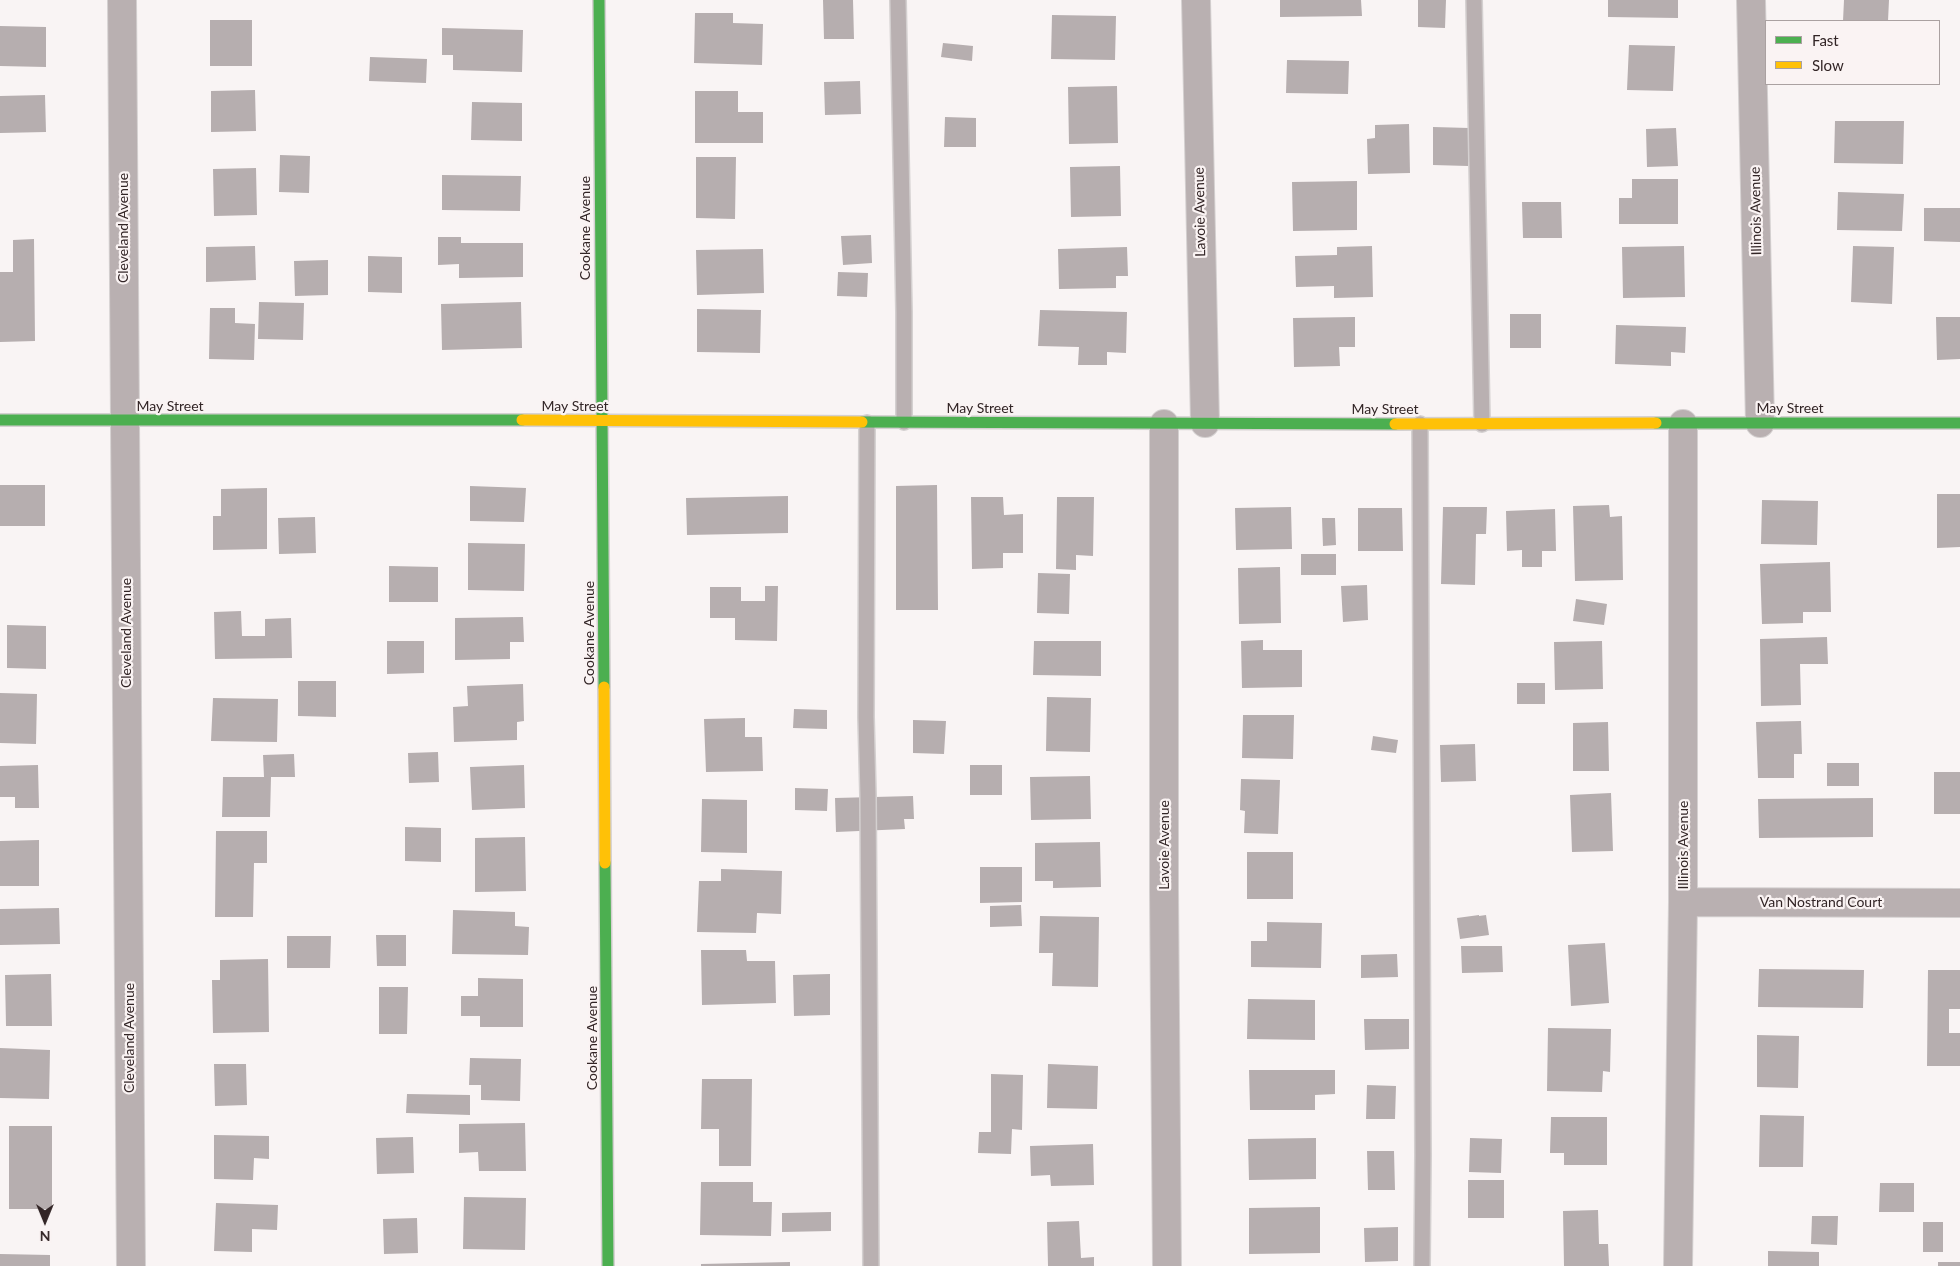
<!DOCTYPE html>
<html>
<head>
<meta charset="utf-8">
<style>
  body { margin:0 }
  #map { position:relative; width:1960px; height:1266px; overflow:hidden; background:#f9f4f4; font-family:Lato,sans-serif }
  canvas { display:block }
  .legend { position:absolute; left:1765px; top:20px; width:175px; height:65px; box-sizing:border-box; background:#faf3f3; border:1px solid #aaa1a1; margin:0; padding:6px 9px; list-style:none; font-size:15px; color:#322526 }
  .legend li { display:flex; align-items:center; gap:10px; height:25px }
  .legend b { width:25px; border:1px solid #aaa1a1 }
  .north { position:absolute; left:20px; top:1196px; width:50px; height:50px; -webkit-text-stroke:4px #faf3f3; paint-order:stroke; rotate:180deg; font-size:14px; font-weight:700; line-height:20px; text-align:center; color:#322526 }
  .north::after { content:''; display:block; margin:auto; width:18px; height:22px; background:#322526; clip-path:polygon(50% 0,100% 100%,50% 72%,0 100%) }
</style>
</head>
<body>
<div id="map">
<canvas width="1960" height="1266"></canvas>
<ul class="legend">
<li><b style="height:6px;background:#4caf50"></b>Fast</li>
<li><b style="height:6px;background:#ffc107"></b>Slow</li>
</ul>
<div class="north">N</div>
</div>
<script>
const ctx = document.querySelector('canvas').getContext('2d');
ctx.lineJoin = 'round';
function fillPath(path, color) {
  ctx.fillStyle = color;
  ctx.fill(path, 'evenodd');
}
function toPath(rows) {
  const path = new Path2D();
  for (const r of rows) {
    path.moveTo(r[0], r[1]);
    for (let i = 2; i < r.length; i += 2) path.lineTo(r[i], r[i + 1]);
  }
  return path;
}
function stroke(path, color, width, dash) {
  ctx.strokeStyle = color;
  ctx.lineWidth = width;
  ctx.lineCap = dash ? 'butt' : 'round';
  ctx.setLineDash(dash || []);
  ctx.stroke(path);
}
function label(font, color, halo, rows, align = 'center') {
  ctx.font = font + ' Lato,sans-serif';
  ctx.lineWidth = 4.5;
  ctx.setLineDash([]);
  ctx.textBaseline = 'middle';
  ctx.strokeStyle = halo;
  ctx.fillStyle = color;
  for (const [text, x, y, turn = 0] of rows) {
    ctx.save();
    ctx.translate(x, y);
    ctx.rotate((+turn || 0) * Math.PI / 180);
    ctx.textAlign = isNaN(turn) ? turn : align;
    if (halo) ctx.strokeText(text, 0, 0);
    ctx.fillText(text, 0, 0);
    ctx.restore();
  }
}
fillPath(toPath([
  [823,0,853,0,854,39,824,39],
  [1280,0,1361,0,1362,16,1280,17],
  [1418,0,1446,0,1445,28,1418,27],
  [1608,0,1678,0,1678,18,1608,17],
  [1844,0,1889,0,1888,21,1843,21],
  [695,13,733,13,733,23,763,24,762,65,694,63],
  [1052,15,1116,16,1115,60,1051,59],
  [210,20,252,20,252,66,210,66],
  [0,26,46,27,46,67,0,66],
  [442,28,523,30,522,72,453,70,453,55,442,55],
  [943,43,973,46,972,61,941,57],
  [1629,45,1675,46,1673,91,1627,90],
  [370,57,427,59,426,83,369,81],
  [1287,60,1349,61,1348,94,1286,93],
  [860,81,861,114,825,115,824,82],
  [1117,86,1118,143,1069,144,1068,87],
  [255,90,256,131,211,132,211,91],
  [695,91,738,91,738,112,763,112,763,143,695,143],
  [45,95,46,132,0,133,0,96],
  [472,102,522,103,522,141,471,140],
  [945,117,976,118,976,147,944,147],
  [1835,121,1904,121,1903,164,1834,163],
  [1409,124,1410,173,1368,174,1367,139,1375,138,1375,125],
  [1433,127,1469,128,1468,166,1433,165],
  [1676,128,1678,166,1647,167,1646,129],
  [280,155,310,156,309,193,279,192],
  [696,157,736,157,735,219,696,218],
  [1120,166,1121,216,1071,217,1070,167],
  [256,168,257,215,214,216,213,169],
  [442,175,521,176,520,211,442,210],
  [1632,179,1678,179,1678,224,1619,224,1619,198,1632,198],
  [1357,181,1357,230,1293,231,1292,182],
  [1838,192,1904,194,1902,231,1837,230],
  [1522,202,1561,202,1562,238,1523,238],
  [1924,208,1960,208,1960,242,1924,241],
  [871,235,872,263,843,265,841,236],
  [438,237,461,237,461,243,523,243,523,277,459,278,459,264,438,265],
  [34,239,35,341,0,342,0,272,13,272,13,240],
  [255,246,256,280,206,282,206,247],
  [1372,246,1373,297,1334,298,1334,286,1296,287,1295,256,1337,255,1337,247],
  [1684,246,1685,297,1623,298,1622,247],
  [1853,246,1894,247,1892,304,1851,302],
  [1127,247,1128,276,1116,276,1116,288,1059,289,1058,249],
  [763,249,764,293,697,295,696,250],
  [368,256,402,257,402,293,368,292],
  [328,260,328,295,295,296,294,261],
  [838,272,868,273,867,297,837,296],
  [259,302,304,303,303,340,258,339],
  [521,302,522,348,442,350,441,304],
  [210,308,235,308,235,323,255,324,254,360,209,359],
  [697,309,761,310,760,353,697,352],
  [1040,310,1127,312,1126,353,1107,352,1107,365,1078,365,1079,347,1038,346],
  [1510,314,1541,314,1541,348,1510,348],
  [1355,317,1355,347,1339,347,1340,366,1294,367,1293,318],
  [1936,317,1960,317,1960,359,1937,360],
  [1616,325,1686,327,1685,353,1671,352,1671,366,1615,364],
  [0,485,45,485,45,526,0,526],
  [937,485,938,610,896,610,896,486],
  [470,486,526,488,524,522,470,521],
  [267,488,267,549,213,550,213,516,221,516,221,489],
  [1937,494,1960,494,1960,547,1937,548],
  [788,496,788,533,687,535,686,498],
  [971,497,1003,497,1004,515,1023,514,1023,553,1003,553,1003,568,972,569],
  [1057,497,1094,497,1093,556,1076,555,1076,570,1056,569],
  [1762,500,1818,501,1817,545,1761,544],
  [1609,505,1610,517,1622,516,1623,580,1575,581,1573,506],
  [1291,507,1292,549,1236,550,1235,508],
  [1443,507,1487,507,1486,534,1476,534,1475,585,1441,584],
  [1358,508,1402,508,1403,551,1358,551],
  [1555,509,1556,551,1542,551,1542,567,1522,567,1522,550,1507,551,1506,511],
  [315,517,316,553,279,554,278,518],
  [1322,518,1335,518,1336,545,1323,546],
  [468,543,525,544,524,591,468,590],
  [1301,554,1336,554,1336,575,1301,575],
  [1830,562,1831,612,1803,612,1803,623,1762,624,1760,564],
  [389,566,438,567,438,602,389,602],
  [1280,567,1281,623,1239,624,1238,568],
  [1038,573,1070,574,1069,614,1037,613],
  [1367,585,1368,620,1343,622,1341,586],
  [765,586,778,586,777,641,735,640,735,618,710,618,710,587,741,587,741,601,765,601],
  [1576,599,1607,604,1604,625,1573,621],
  [241,611,242,636,265,636,265,619,291,618,292,658,215,659,214,612],
  [523,617,524,642,510,642,510,659,455,660,455,618],
  [7,625,46,626,46,669,7,668],
  [1827,637,1828,664,1800,664,1801,705,1761,706,1760,639],
  [1263,640,1263,650,1302,650,1302,687,1242,688,1241,641],
  [387,641,424,641,424,673,387,674],
  [1034,641,1101,641,1101,676,1033,675],
  [1602,641,1603,689,1555,690,1554,642],
  [298,681,336,681,336,717,298,716],
  [1517,683,1545,683,1545,704,1517,704],
  [523,684,524,721,517,722,517,740,454,742,453,707,468,706,467,686],
  [0,693,37,694,36,744,0,743],
  [1047,697,1091,698,1090,752,1046,751],
  [213,698,278,699,277,742,211,741],
  [794,709,827,710,827,729,793,728],
  [1243,715,1294,715,1293,759,1242,758],
  [745,718,745,737,762,737,763,771,706,772,704,719],
  [913,720,946,721,944,754,913,753],
  [1801,721,1802,754,1794,754,1794,778,1758,778,1756,722],
  [1608,722,1609,771,1573,771,1573,723],
  [1373,736,1398,740,1396,753,1371,750],
  [1475,744,1476,781,1441,782,1440,745],
  [438,752,439,782,409,783,408,753],
  [294,754,295,777,271,777,270,817,222,817,223,777,264,777,263,755],
  [1827,763,1859,763,1859,786,1827,786],
  [38,765,39,808,15,808,15,797,0,797,0,766],
  [524,765,525,808,472,810,470,767],
  [970,765,1002,765,1002,795,970,795],
  [1934,772,1960,772,1960,814,1934,814],
  [1090,776,1091,819,1031,820,1030,777],
  [1241,779,1280,780,1278,834,1244,833,1245,811,1240,810],
  [795,788,828,789,827,811,795,810],
  [1611,793,1613,851,1572,852,1570,795],
  [913,796,914,819,904,819,905,829,836,832,835,798],
  [1873,798,1873,837,1759,838,1758,799],
  [702,799,747,800,747,853,701,852],
  [405,827,441,828,441,862,405,861],
  [216,831,267,831,267,863,254,863,253,917,215,917],
  [525,837,526,891,475,892,475,838],
  [39,840,39,886,0,886,0,841],
  [1100,842,1101,887,1053,888,1053,881,1035,881,1035,843],
  [1247,852,1293,852,1293,899,1247,899],
  [980,867,1022,867,1022,902,980,903],
  [721,869,782,871,781,914,757,913,756,933,697,932,699,881,721,881],
  [1021,905,1022,926,990,927,990,906],
  [59,908,60,944,0,945,0,909],
  [453,910,515,912,515,926,529,927,528,955,452,954],
  [1479,915,1479,916,1486,915,1489,935,1460,939,1457,918],
  [1040,916,1099,917,1098,987,1052,986,1053,953,1039,953],
  [1267,922,1322,923,1321,968,1251,967,1251,941,1267,941],
  [376,935,406,935,406,966,377,966],
  [287,936,331,936,330,968,287,968],
  [1605,943,1609,1003,1571,1006,1568,945],
  [1461,946,1502,946,1503,972,1462,973],
  [701,950,746,950,747,961,775,961,776,1003,702,1005],
  [1397,954,1398,977,1361,978,1361,955],
  [268,959,269,1032,213,1033,212,980,220,980,220,960],
  [1759,969,1864,970,1863,1008,1758,1007],
  [1928,970,1960,970,1960,1009,1949,1009,1949,1033,1960,1033,1960,1066,1927,1066],
  [51,974,52,1026,6,1026,5,975],
  [830,974,830,1015,794,1016,793,975],
  [478,978,523,979,523,1027,480,1027,480,1016,461,1016,461,996,478,996],
  [379,987,408,987,407,1034,379,1034],
  [1248,999,1315,1000,1315,1040,1247,1039],
  [1364,1019,1409,1019,1409,1049,1365,1050],
  [1548,1028,1611,1029,1610,1072,1603,1071,1602,1092,1547,1091],
  [1757,1035,1799,1036,1798,1088,1757,1087],
  [0,1048,50,1050,49,1099,0,1098],
  [470,1058,521,1059,520,1101,481,1100,481,1085,469,1085],
  [214,1064,246,1064,247,1105,215,1106],
  [1048,1064,1098,1066,1097,1109,1047,1108],
  [1249,1070,1335,1070,1335,1094,1315,1095,1315,1110,1250,1110],
  [991,1074,1023,1075,1022,1130,1012,1129,1011,1154,978,1153,979,1132,991,1132],
  [702,1079,752,1079,751,1166,719,1166,719,1129,701,1129],
  [1367,1085,1396,1086,1395,1119,1366,1119],
  [407,1094,470,1095,470,1115,406,1113],
  [1760,1115,1804,1116,1803,1167,1759,1167],
  [1551,1117,1607,1117,1607,1165,1564,1165,1564,1153,1550,1153],
  [525,1123,526,1171,479,1171,478,1152,459,1153,459,1124],
  [9,1126,52,1126,52,1209,9,1209],
  [214,1135,269,1136,269,1159,254,1158,253,1180,214,1179],
  [413,1137,414,1173,377,1174,376,1138],
  [1316,1138,1316,1179,1249,1180,1248,1139],
  [1470,1138,1502,1139,1501,1173,1469,1172],
  [1093,1144,1094,1185,1051,1186,1050,1175,1031,1176,1030,1146],
  [1367,1151,1394,1151,1395,1190,1368,1190],
  [1468,1180,1504,1180,1504,1218,1468,1218],
  [701,1182,753,1182,753,1202,772,1202,771,1236,700,1235],
  [1880,1183,1914,1183,1914,1212,1879,1212],
  [464,1197,526,1198,525,1250,463,1249],
  [216,1203,278,1205,277,1230,252,1229,252,1252,214,1251],
  [1320,1207,1320,1253,1249,1254,1249,1208],
  [1598,1210,1599,1244,1608,1244,1609,1266,1564,1266,1563,1211],
  [831,1212,831,1231,782,1232,782,1213],
  [1812,1216,1838,1216,1837,1245,1811,1244],
  [417,1218,418,1253,384,1254,383,1219],
  [1079,1221,1081,1258,1094,1257,1094,1266,1048,1266,1047,1222],
  [1923,1222,1943,1222,1943,1252,1923,1252],
  [1398,1227,1398,1261,1365,1262,1364,1228],
  [1768,1251,1819,1252,1819,1266,1768,1266],
  [0,1254,50,1255,50,1266,0,1266],
  [790,1262,790,1266,701,1266,701,1264],
  [1938,1262,1960,1262,1960,1266,1938,1266]
]), '#b6aeaf');
const lane = toPath([
  [898,0,904,312,904,422],
  [1474,0,1482,424],
  [867,423,866,717,868,795,871,1266],
  [1420,424,1423,1155,1422,1266]
]);
const street = toPath([
  [122,0,131,1266],
  [1196,0,1205,423],
  [1751,0,1760,423],
  [1164,424,1164,890,1167,1266],
  [1683,902,1960,903],
  [1678,1266,1683,902,1683,424]
]);
const fast = toPath([
  [599,0,604,687],
  [0,420,522,420],
  [862,422,1395,424],
  [1656,423,1960,423],
  [605,863,608,1266]
]);
const slow = toPath([
  [522,420,862,422],
  [1395,424,1656,423],
  [604,687,605,863]
]);
stroke(lane, '#d4d0d0', 18);
stroke(street, '#d4d0d0', 30);
stroke(fast, '#d4d0d0', 14);
stroke(slow, '#d4d0d0', 14);
stroke(lane, '#b9b0b1', 15);
stroke(street, '#b9b0b1', 28);
stroke(fast, '#4caf50', 11);
stroke(slow, '#ffc107', 11);
label('14px', '#322526', '#faf3f3', [
  ["Illinois Avenue",1756,211,-91],
  ["Lavoie Avenue",1200,212,-91],
  ["Cleveland Avenue",123,228,-90],
  ["Cookane Avenue",585,228,-90],
  ["May Street",170,406],
  ["May Street",575,406],
  ["May Street",980,408],
  ["May Street",1790,408],
  ["May Street",1385,409],
  ["Cleveland Avenue",126,633,-90],
  ["Cookane Avenue",589,633,-90],
  ["Lavoie Avenue",1164,845,-90],
  ["Illinois Avenue",1683,845,-90],
  ["Van Nostrand Court",1821,902],
  ["Cleveland Avenue",129,1038,-90],
  ["Cookane Avenue",592,1038,-90]
]);
</script>
</body>
</html>
